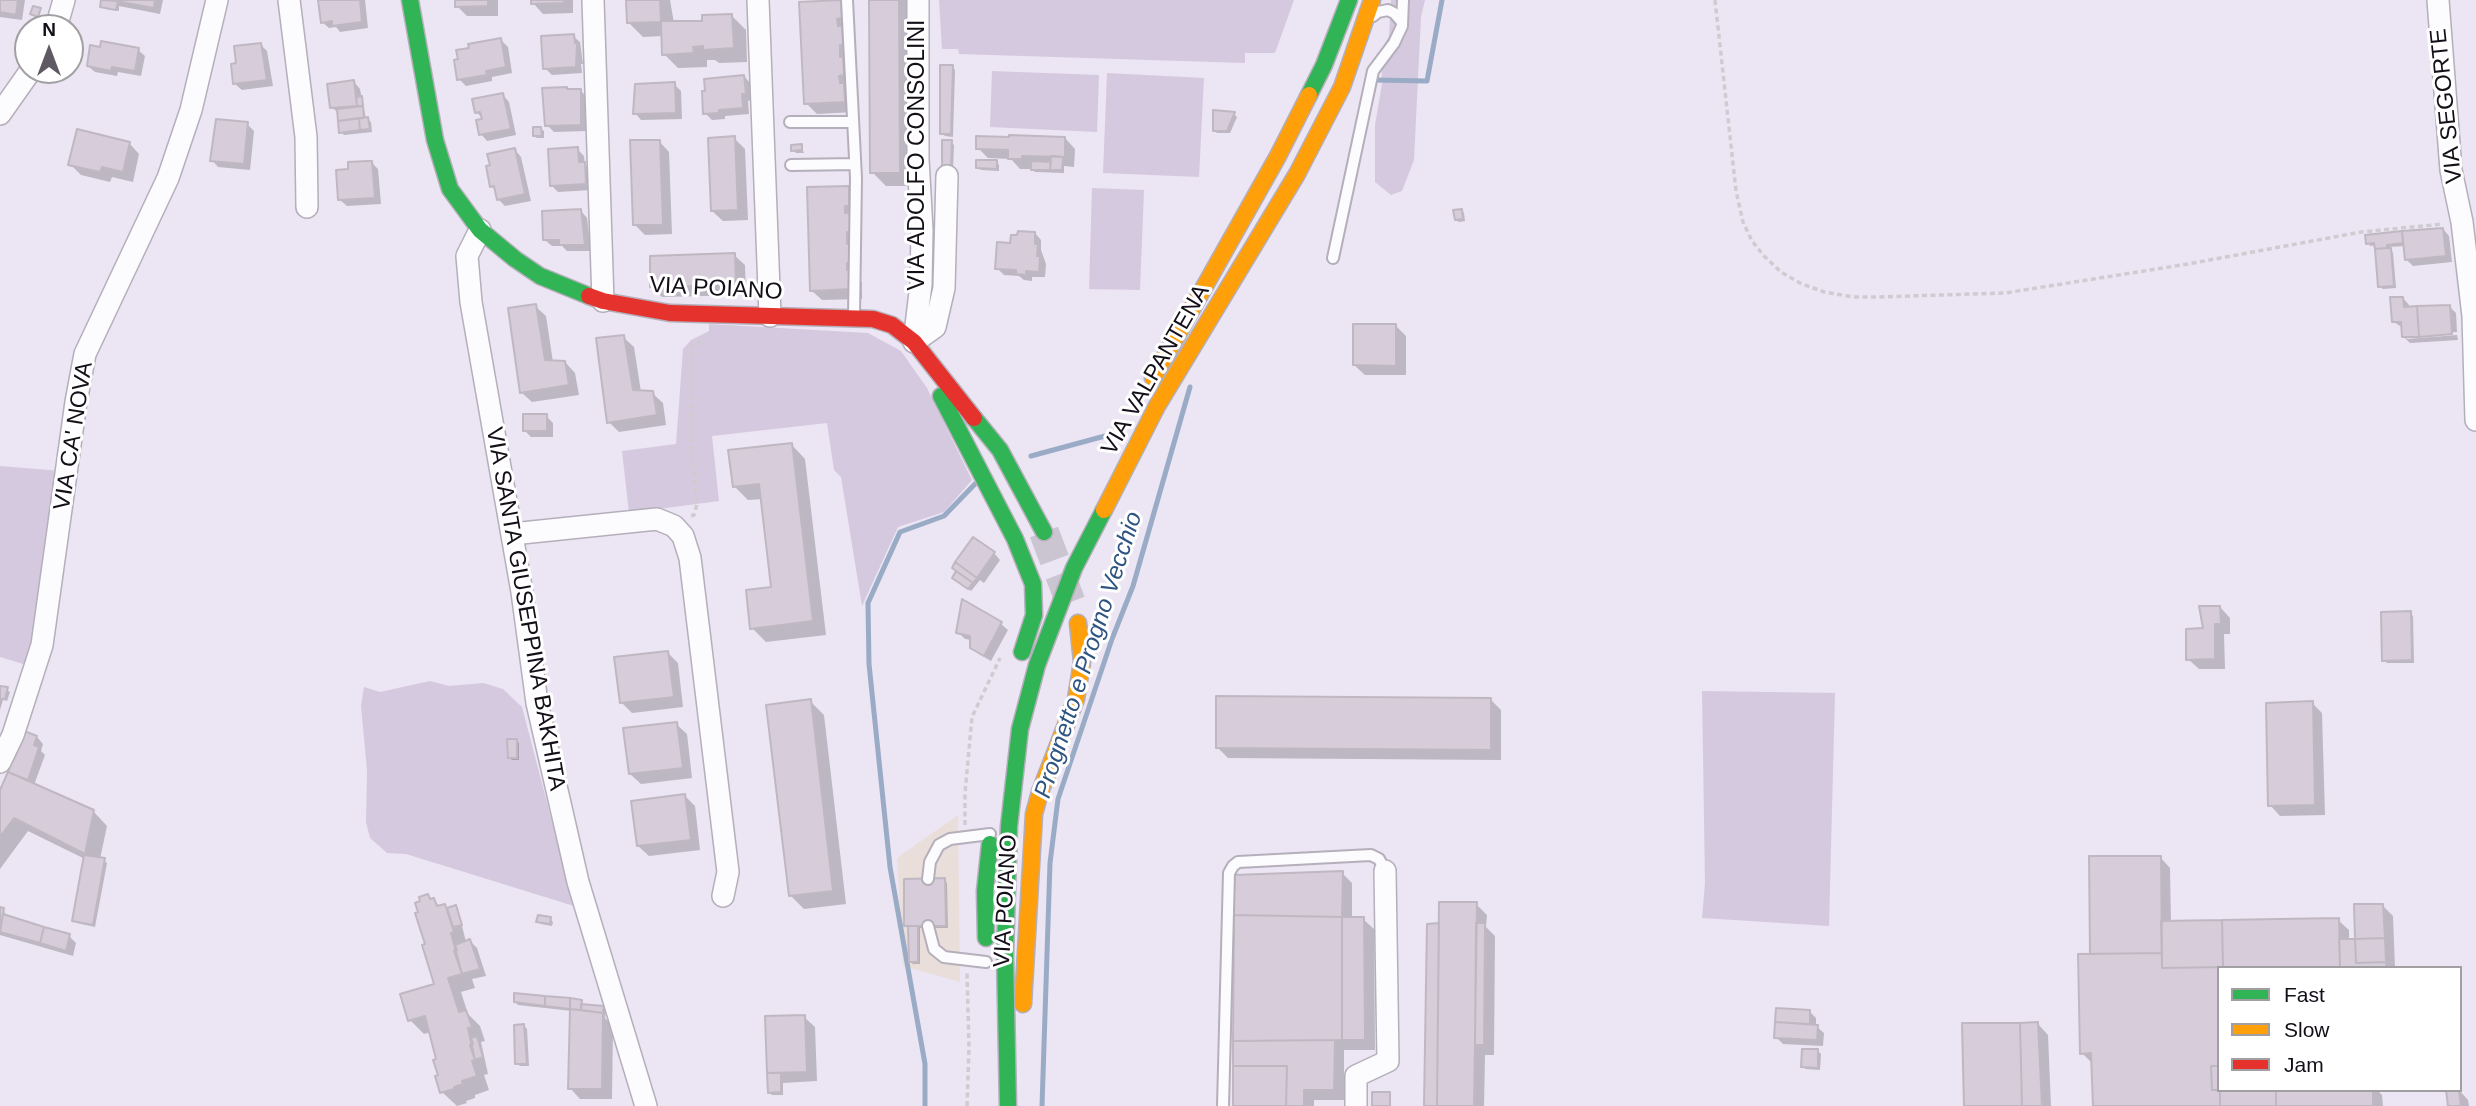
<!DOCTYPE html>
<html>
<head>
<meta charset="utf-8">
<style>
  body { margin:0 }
  #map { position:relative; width:2476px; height:1106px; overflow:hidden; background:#ece5f3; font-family:Arial,sans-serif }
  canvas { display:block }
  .legend { position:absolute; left:2217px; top:966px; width:245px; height:126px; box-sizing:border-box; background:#fff; border:2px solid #a19fa2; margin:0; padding:9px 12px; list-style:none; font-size:21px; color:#130e17 }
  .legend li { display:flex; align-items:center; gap:14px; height:35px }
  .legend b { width:35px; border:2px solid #a19fa2 }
  .north { position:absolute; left:14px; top:14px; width:70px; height:70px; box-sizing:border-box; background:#fff; border:2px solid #a19fa2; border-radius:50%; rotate:0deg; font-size:19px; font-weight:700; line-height:28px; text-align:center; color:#130e17 }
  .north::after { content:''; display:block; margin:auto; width:24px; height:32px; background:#5f5964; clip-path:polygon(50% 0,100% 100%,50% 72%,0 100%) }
</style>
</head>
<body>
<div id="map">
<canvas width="2476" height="1106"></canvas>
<ul class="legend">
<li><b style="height:9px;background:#30b455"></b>Fast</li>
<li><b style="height:9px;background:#ff9f0a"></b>Slow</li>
<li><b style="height:9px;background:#e5322d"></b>Jam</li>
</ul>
<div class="north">N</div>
</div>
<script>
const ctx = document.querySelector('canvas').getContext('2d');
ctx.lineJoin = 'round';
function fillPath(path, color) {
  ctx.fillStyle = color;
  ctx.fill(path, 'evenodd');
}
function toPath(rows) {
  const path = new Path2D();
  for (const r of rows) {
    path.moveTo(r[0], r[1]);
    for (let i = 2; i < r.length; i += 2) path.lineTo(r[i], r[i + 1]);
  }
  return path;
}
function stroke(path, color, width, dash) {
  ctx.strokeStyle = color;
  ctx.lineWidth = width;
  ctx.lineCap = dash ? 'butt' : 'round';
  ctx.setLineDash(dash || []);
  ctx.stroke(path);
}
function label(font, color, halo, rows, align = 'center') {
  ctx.font = font + ' Arial,sans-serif';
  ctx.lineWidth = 6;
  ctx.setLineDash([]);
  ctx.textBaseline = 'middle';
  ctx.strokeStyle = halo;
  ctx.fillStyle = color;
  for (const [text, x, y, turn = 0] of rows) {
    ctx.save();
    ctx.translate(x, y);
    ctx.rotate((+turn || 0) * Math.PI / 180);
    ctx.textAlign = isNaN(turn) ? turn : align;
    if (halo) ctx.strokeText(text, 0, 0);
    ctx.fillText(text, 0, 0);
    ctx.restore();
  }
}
fillPath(toPath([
  [958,815,960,982,903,966,897,858]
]), '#eadeda');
fillPath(toPath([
  [939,0,1294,0,1275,53,1245,53,1245,63,959,54,958,49,942,49],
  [1391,0,1425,0,1421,17,1414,160,1402,191,1391,195,1375,182,1375,125,1382,84,1381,50,1389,36],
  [992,71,1099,75,1097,132,990,127],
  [1107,73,1204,78,1199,177,1103,173],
  [1092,188,1144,190,1140,290,1089,289],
  [709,324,868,333,901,351,927,388,972,480,944,512,898,527,862,606,841,477,834,470,827,423,712,436,719,501,629,513,622,451,676,444,683,349,691,340,709,331],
  [0,466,61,471,33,667,0,657],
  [430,681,449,686,483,683,503,689,522,707,574,906,406,854,387,853,370,838,366,822,367,770,361,706,364,687,380,692],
  [1702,691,1835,693,1829,926,1702,918,1705,883]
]), '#d5c9e0');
fillPath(toPath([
  [0,0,25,0,22,20,0,17],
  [103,0,163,0,160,14,119,6,119,11,105,9,102,6],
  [320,0,365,0,368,28,340,32,336,27,329,28,322,22],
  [456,0,498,0,498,16,467,16,457,6],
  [533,0,573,0,573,13,543,14,533,3],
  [628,0,670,0,674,23,704,23,732,16,746,30,747,62,719,63,715,60,707,60,707,67,678,68,664,54,663,36,643,37,629,23],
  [870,0,912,0,914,186,886,186,872,172],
  [840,1,851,11,854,112,817,114,806,103],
  [573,36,580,42,583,64,581,64,582,73,552,75,545,68],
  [501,40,508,47,512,73,492,77,492,81,466,86,459,79],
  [260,44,267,51,273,86,242,90,235,84,238,65],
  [138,50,145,56,141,76,118,72,117,76,95,72,88,66],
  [952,67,955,70,953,137,945,136,942,133],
  [744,76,750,83,751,100,748,101,749,114,725,116,725,119,712,120,705,113],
  [354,82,360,89,366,119,371,122,372,132,344,135,341,132,339,114,332,107],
  [674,84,681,91,682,119,641,120,635,113],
  [580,90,587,97,587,131,554,132,547,125],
  [503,95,509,102,516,135,487,141,481,134,485,120,476,112],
  [1215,112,1234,114,1237,117,1230,133,1217,133,1214,130],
  [247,124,254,131,250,170,218,167,212,160],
  [541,129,544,131,544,138,537,138,534,136],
  [734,138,745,149,748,220,723,221,712,211],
  [1065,138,1075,149,1074,167,1064,166,1064,173,1035,172,1032,169,1020,169,1011,159,988,158,978,148],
  [659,141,669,152,672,234,645,235,634,224],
  [951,142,954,145,953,169,947,169],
  [129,143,139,154,133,182,112,177,110,182,81,175,70,164],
  [801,146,804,153,796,153,793,150],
  [577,149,584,156,585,165,591,171,592,190,558,192,551,185],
  [515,150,521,157,531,201,505,206,498,199,497,191,492,186],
  [371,162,378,169,381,204,347,206,340,200,350,170],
  [996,162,999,165,999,171,981,170,978,167],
  [848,188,859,199,857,252,860,256,861,272,856,273,857,277,862,282,862,299,822,300,811,290],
  [1461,210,1464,213,1465,221,1459,222,1456,220],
  [581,211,587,218,591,251,567,251,562,246,552,246,545,240],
  [2443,229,2449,236,2452,262,2413,266,2406,259,2405,246,2388,247,2393,253,2396,288,2383,289,2380,287,2376,245,2370,246,2367,236],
  [1035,233,1041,240,1041,250,1046,264,1045,277,1032,277,1032,281,1024,280,1019,276,1004,275,997,268,1012,245,1019,237],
  [734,255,745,265,746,295,662,297,652,287],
  [2403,298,2409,305,2410,309,2449,306,2456,313,2457,332,2407,335,2407,339,2457,335,2458,340,2410,343,2403,336,2403,328,2394,322],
  [535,306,546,316,553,362,565,362,575,373,579,395,532,402,521,392],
  [1396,326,1406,336,1406,375,1365,375,1354,365],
  [623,337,634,347,641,392,652,393,663,403,666,425,619,432,609,422],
  [546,416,553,423,553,437,531,437,524,430],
  [791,444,805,459,826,635,766,642,752,628,773,588,763,499,748,500,734,486],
  [994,553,1000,560,984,583,980,580,971,591,954,578,958,571],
  [963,602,1001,624,1008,630,991,661,979,654,972,647,972,640,965,639,958,632],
  [2220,607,2230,618,2230,634,2224,634,2225,669,2199,669,2188,659],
  [2410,613,2413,616,2414,663,2387,663,2384,660],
  [668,653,678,663,683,707,632,713,621,702],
  [0,687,10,692,7,701,3,700,0,710],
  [1491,700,1501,710,1501,760,1228,758,1218,748],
  [810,701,824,715,846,904,804,909,790,895],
  [2312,703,2322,713,2325,815,2280,816,2270,805],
  [676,724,687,734,692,778,641,784,630,774],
  [37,737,43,744,41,751,45,755,34,785,93,811,107,826,100,859,107,863,95,927,77,923,74,920,85,859,28,831,0,869,0,794,10,771],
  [516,741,519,743,519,760,512,760,509,757],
  [685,796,695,806,700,850,649,856,638,846],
  [2160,857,2170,868,2171,922,2338,920,2349,930,2349,941,2357,940,2383,906,2393,916,2395,968,2219,968,2219,1090,2377,1090,2382,1095,2383,1106,2094,1106,2092,1063,2082,1053,2092,956],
  [1342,873,1352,883,1352,919,1363,919,1374,929,1375,1050,1344,1050,1344,1100,1314,1100,1314,1106,1234,1106],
  [945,880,947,883,948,928,920,928,920,964,913,964,910,961,909,928,906,926],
  [428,896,441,907,445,906,448,909,455,907,458,910,466,942,470,941,477,948,486,976,472,979,475,988,461,992,468,1014,480,1026,485,1041,481,1042,488,1074,484,1075,489,1090,475,1095,475,1098,466,1101,467,1103,457,1106,442,1092,437,1078,440,1076,438,1060,431,1032,424,1034,410,1020,436,985,427,945],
  [1476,904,1487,915,1486,927,1495,936,1494,1055,1485,1055,1484,1106,1427,1106,1438,925],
  [0,908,10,918,69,936,76,943,73,956,0,935],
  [550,919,553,922,552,926,541,924,538,921],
  [581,1001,584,1006,603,1008,606,1011,605,1018,613,1026,612,1099,580,1099,570,1088,572,1011,518,1005,515,1002],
  [1777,1010,1809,1011,1816,1018,1816,1026,1824,1033,1823,1046,1783,1044,1776,1037],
  [804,1017,815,1027,817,1081,783,1083,783,1095,772,1095,769,1092,767,1018],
  [2038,1024,2048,1035,2051,1106,1966,1106],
  [524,1026,527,1029,529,1066,520,1066,517,1063],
  [1818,1051,1821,1054,1820,1070,1806,1069,1803,1067],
  [2447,1090,2459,1090,2468,1100,2469,1106,2449,1106]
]), '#0003');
stroke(toPath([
  [1375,80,1427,81,1442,0],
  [1031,456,1105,436],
  [925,1106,925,1064,890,867,869,664,868,603,900,532,944,516,975,484],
  [1042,1106,1050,863,1058,799,1112,639,1133,586,1190,387]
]), '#9aabc6', 5);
const building = toPath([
  [0,0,18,0,16,15,0,12,0,0],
  [101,0,118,1,116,10,100,7,101,0],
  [110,0,155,0,154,8,110,0],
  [318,0,360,0,362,22,332,26,332,21,321,23,318,0],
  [455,0,488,0,488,6,455,7,455,0],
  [531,0,564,0,564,3,531,4,531,0],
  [626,0,660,0,661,21,702,21,702,15,732,14,734,48,703,50,703,46,693,47,694,53,662,55,661,22,627,23,626,0],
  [841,0,842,18,837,19,838,26,842,26,843,45,840,45,840,57,843,57,844,75,839,76,840,83,844,83,845,102,804,104,799,2,841,0],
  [869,0,899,0,900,173,870,173,869,0],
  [33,6,41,8,38,17,30,14,33,6],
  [574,34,575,43,577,43,576,67,543,69,541,36,574,34],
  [501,38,506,67,486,71,487,75,457,80,454,60,458,59,456,50,469,48,468,44,501,38],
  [101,41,139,48,135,71,112,67,111,71,87,66,90,45,100,47,101,41],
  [261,43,267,80,233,84,231,64,236,63,234,46,261,43],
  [940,65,953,65,951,134,940,134,940,65],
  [744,75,746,94,742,94,743,108,719,110,719,113,703,114,702,91,705,91,704,79,744,75],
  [354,80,357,106,330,108,327,84,354,80],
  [675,82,676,113,633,114,635,84,675,82],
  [567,87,567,89,581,89,581,125,545,126,542,88,567,87],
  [503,93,511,129,479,135,476,120,482,119,480,112,475,113,472,99,503,93],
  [362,96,363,106,357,106,356,97,362,96],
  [363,106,364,118,338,121,337,109,363,106],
  [1213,110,1235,112,1227,131,1213,131,1213,110],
  [368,117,370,129,360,130,359,118,368,117],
  [359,118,360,130,339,133,338,121,359,118],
  [216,119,248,122,244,164,210,161,216,119],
  [533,127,541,127,542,136,533,136,533,127],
  [77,129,130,142,123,172,102,167,100,172,68,165,77,129],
  [1009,135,1065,137,1065,157,1022,156,1022,159,1008,159,1008,150,976,149,976,136,1009,137,1009,135],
  [735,136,738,210,711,211,708,138,735,136],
  [630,140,660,140,663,225,633,225,630,140],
  [942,140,952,140,951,167,942,167,942,140],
  [802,144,802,150,791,151,791,145,802,144],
  [578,147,579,162,585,162,586,184,550,186,548,149,578,147],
  [515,148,525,194,497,200,494,186,490,187,486,166,490,165,487,154,515,148],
  [1051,156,1063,157,1062,170,1050,170,1051,156],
  [976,160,997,160,997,169,976,168,976,160],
  [368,161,372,161,375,198,338,200,336,170,348,169,348,162,368,161],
  [1031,161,1051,162,1050,170,1031,170,1031,161],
  [849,186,849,206,845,206,845,213,850,213,850,232,847,232,847,244,851,244,851,262,847,263,847,270,852,270,852,289,810,291,807,187,849,186],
  [581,209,585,245,559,245,559,240,543,240,542,211,581,209],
  [1462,209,1463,219,1455,220,1453,210,1462,209],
  [2443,228,2446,256,2405,260,2402,231,2443,228],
  [1018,231,1035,232,1035,244,1038,244,1037,256,1040,256,1039,272,1026,271,1026,275,1016,274,1016,270,995,269,997,242,1010,243,1011,235,1017,235,1018,231],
  [2402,231,2403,243,2387,245,2387,248,2375,249,2374,243,2366,244,2365,235,2402,231],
  [2387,248,2391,248,2394,286,2378,287,2375,249,2387,248],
  [735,253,736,285,650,287,650,256,735,253],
  [2390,297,2403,297,2404,307,2417,306,2419,337,2402,337,2401,322,2392,322,2390,297],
  [536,304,545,360,565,361,569,385,520,393,508,308,536,304],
  [2450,305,2452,334,2419,337,2417,306,2450,305],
  [1353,324,1396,324,1396,366,1353,365,1353,324],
  [624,335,633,390,653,391,657,415,607,423,596,338,624,335],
  [523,414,547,414,547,431,523,431,523,414],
  [792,443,813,621,750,629,746,590,771,587,759,484,733,487,728,450,792,443],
  [973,537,995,552,977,578,955,562,973,537],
  [955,562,977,578,973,583,952,568,955,562],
  [956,571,973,583,968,589,952,578,956,571],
  [962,599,1002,622,984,656,970,648,970,636,956,633,962,599],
  [2199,606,2220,606,2221,624,2215,624,2215,659,2186,660,2186,629,2203,628,2199,606],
  [2411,611,2412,660,2382,661,2381,612,2411,611],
  [668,651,674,697,620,703,614,657,668,651],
  [0,686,8,687,5,699,0,699,0,686],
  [1216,696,1491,698,1491,750,1216,748,1216,696],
  [811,699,833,891,789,896,766,705,811,699],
  [2313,701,2315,805,2268,806,2266,703,2313,701],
  [677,722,683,768,629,774,623,728,677,722],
  [24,731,37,736,34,745,39,747,28,780,8,772,24,731],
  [507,739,517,739,517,758,508,758,507,739],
  [8,772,94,810,85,854,14,818,0,837,0,790,8,772],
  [685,794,691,840,637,846,631,801,685,794],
  [84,855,105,858,93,925,72,921,84,855],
  [2089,856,2161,856,2162,953,2090,954,2089,856],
  [1343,871,1342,917,1234,915,1234,875,1343,871],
  [945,878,946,926,904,926,904,879,945,878],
  [428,894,430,899,434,898,437,906,445,904,454,932,451,933,462,974,448,978,459,1012,466,1010,472,1027,468,1028,475,1060,472,1061,477,1076,462,1081,463,1084,454,1087,454,1089,440,1093,435,1076,438,1075,433,1060,436,1059,425,1016,408,1021,400,994,434,984,422,945,425,944,415,913,418,912,415,903,420,901,419,897,428,894],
  [1439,902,1477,902,1474,1106,1437,1106,1439,902],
  [2354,904,2383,904,2385,938,2355,939,2354,904],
  [456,905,462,925,453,927,447,908,456,905],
  [0,907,4,908,0,932,0,907],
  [3,914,44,927,40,943,0,932,3,914],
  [538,915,551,917,550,924,536,922,538,915],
  [1234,915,1342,917,1342,1040,1233,1041,1234,915],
  [1342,917,1364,917,1365,1040,1342,1040,1342,917],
  [2339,918,2340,968,2223,968,2222,920,2339,918],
  [2222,920,2223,967,2162,968,2161,921,2222,920],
  [1439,923,1437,1106,1424,1106,1427,924,1439,923],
  [1476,923,1485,923,1484,1045,1475,1045,1476,923],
  [908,926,918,926,918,962,909,962,908,926],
  [44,927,70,934,66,951,40,943,44,927],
  [2385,938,2386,962,2356,963,2355,939,2385,938],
  [470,939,480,969,462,974,454,951,457,950,455,945,470,939],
  [2339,939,2355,939,2356,963,2386,962,2386,968,2340,968,2339,939],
  [2162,953,2162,968,2223,967,2219,968,2219,1066,2211,1066,2212,1090,2220,1090,2220,1106,2093,1106,2091,1053,2080,1054,2078,954,2162,953],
  [514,993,545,996,545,1006,514,1002,514,993],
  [545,996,570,998,570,1009,545,1006,545,996],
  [570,998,582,1000,581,1010,570,1009,570,998],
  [581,1004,604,1006,603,1013,581,1010,581,1004],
  [1776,1008,1810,1010,1810,1024,1775,1022,1776,1008],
  [570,1009,603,1013,602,1089,568,1089,570,1009],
  [805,1015,807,1072,767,1073,765,1016,805,1015],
  [1775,1022,1818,1025,1817,1040,1774,1038,1775,1022],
  [2038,1022,2042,1106,2022,1106,2020,1023,2038,1022],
  [1962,1023,2020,1023,2022,1106,1964,1106,1962,1023],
  [524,1024,527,1064,515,1064,514,1025,524,1024],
  [477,1036,483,1057,475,1060,470,1045,473,1044,471,1038,477,1036],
  [1335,1040,1334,1090,1304,1090,1304,1106,1286,1106,1287,1066,1233,1066,1233,1041,1335,1040],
  [1802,1049,1818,1049,1818,1068,1801,1067,1802,1049],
  [1233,1066,1287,1066,1286,1106,1233,1106,1233,1066],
  [2211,1066,2219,1066,2219,1090,2276,1090,2276,1106,2220,1106,2220,1090,2212,1090,2211,1066],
  [767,1073,781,1073,781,1092,768,1093,767,1073],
  [2276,1090,2373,1090,2373,1106,2276,1106,2276,1090],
  [2446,1090,2459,1090,2461,1106,2448,1106,2446,1090],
  [1372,1092,1390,1092,1390,1106,1372,1106,1372,1092]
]);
fillPath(building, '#d7cdda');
stroke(building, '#bfb8c2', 2);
stroke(toPath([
  [1044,532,1072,606]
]), '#cbc5d2', 30, [30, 15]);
const lane = toPath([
  [847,0,856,178,854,315],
  [1373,16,1378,12,1388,10,1394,13,1402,22],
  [790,122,853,122],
  [791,165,855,164],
  [1333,258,1373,71,1394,43,1402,26,1403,0],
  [928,879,930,862,939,845,950,839,990,834],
  [928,926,934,949,944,957,986,962],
  [1223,1106,1229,873,1233,866,1238,862,1371,855,1379,859,1385,871]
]);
const street = toPath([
  [289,0,306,137,307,207],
  [593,0,603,301],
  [758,0,770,316],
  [2438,0,2451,170,2462,222,2473,316,2476,420],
  [56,28,64,0],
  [0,114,31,70],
  [480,230,467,256,471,302,522,592,537,703,578,882,646,1106],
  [914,342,921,284,922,230,918,159,918,0],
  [914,342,935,327,944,288,947,176],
  [512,534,657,519,674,526,683,536,690,558,728,872,723,896],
  [0,762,13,735,42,645,76,402,85,354,168,178,191,110,217,0],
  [1356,1106,1356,1076,1388,1061,1385,871]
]);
const fast = toPath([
  [410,0,435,140,450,189,480,230,515,259,540,276,589,296],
  [1309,95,1324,65,1349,0],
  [941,396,1015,539,1033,584,1034,615,1022,652],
  [974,418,1000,450,1044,532],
  [986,938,985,891,990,844],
  [1008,1106,1005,953,1009,826,1020,729,1037,665,1074,568,1104,510]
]);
const slow = toPath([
  [1153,378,1278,156,1309,95],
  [1104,510,1157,406,1297,174,1342,87,1372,0],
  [1023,1004,1034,814,1040,792,1076,699,1082,662,1078,623]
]);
const jam = toPath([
  [589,296,603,301,670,313,873,319,892,325,914,342,974,418]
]);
stroke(lane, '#b4afba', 14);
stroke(street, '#b4afba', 24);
stroke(fast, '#b4afba', 19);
stroke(slow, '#b4afba', 19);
stroke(jam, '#b4afba', 19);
stroke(toPath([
  [1715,0,1736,191,1743,222,1752,241,1764,256,1781,272,1800,283,1824,292,1853,297,1877,297,2005,293,2188,264,2361,232,2443,224],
  [691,516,694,515,697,504,691,439,691,347,705,338],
  [965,825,965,793,972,717,1000,658],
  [967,1106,969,1047,967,973]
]), '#cfccd1', 3.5, [5, 3.5]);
stroke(lane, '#fcfbfd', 10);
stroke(street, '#fcfbfd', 21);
stroke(fast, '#30b455', 16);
stroke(slow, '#ff9f0a', 16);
stroke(jam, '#e5322d', 16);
label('23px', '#130e17', '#fff', [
  ["VIA SEGORTE",2447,106,-96],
  ["VIA ADOLFO CONSOLINI",918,155,-90],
  ["VIA POIANO",716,289,3],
  ["VIA VALPANTENA",1156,370,-60],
  ["VIA CA' NOVA",74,436,-81],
  ["VIA SANTA GIUSEPPINA BAKHITA",525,609,80],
  ["VIA POIANO",1006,901,-87]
]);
label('italic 24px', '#2e5482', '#fff', [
  ["Prognetto e Progno Vecchio",1089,655,-72]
]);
</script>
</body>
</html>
